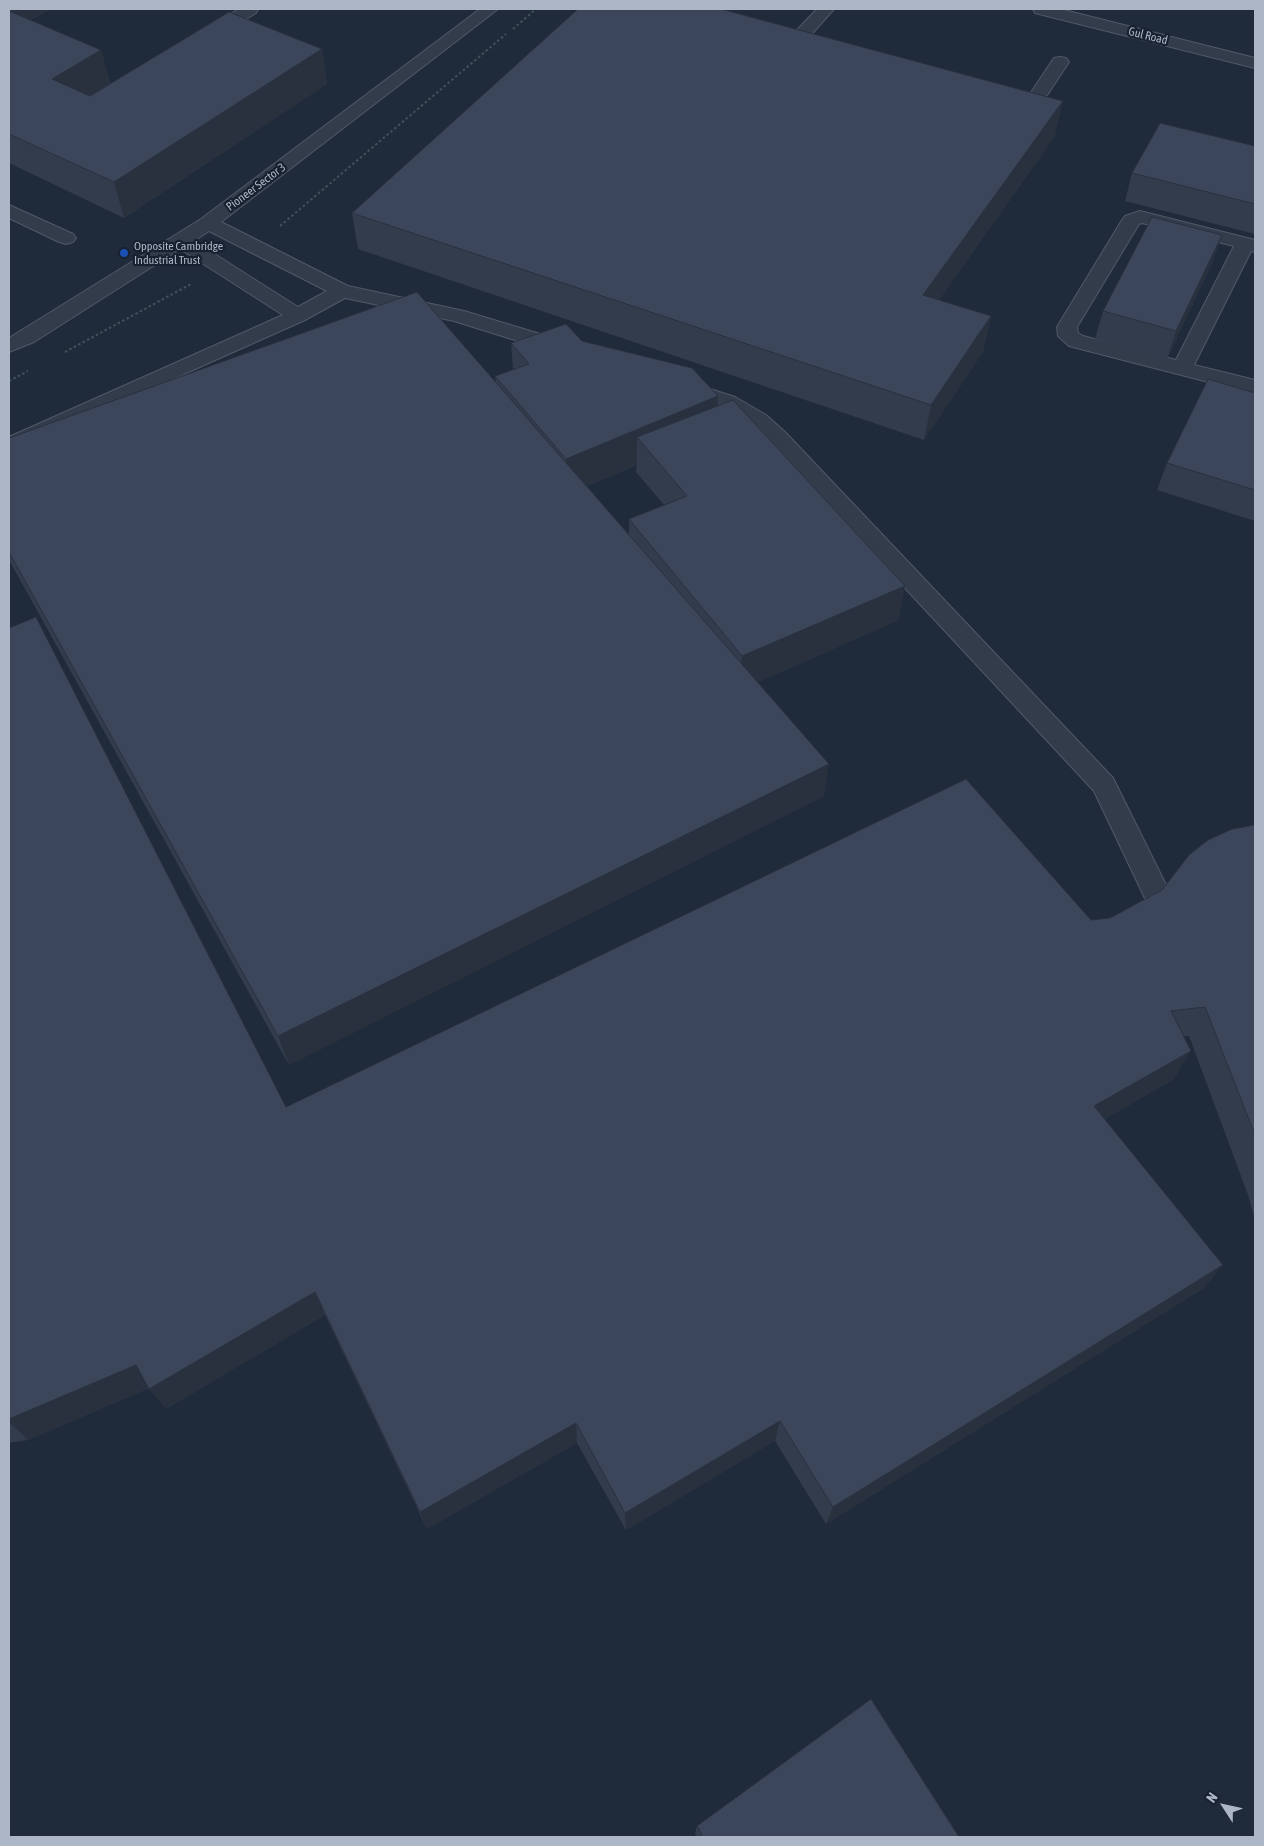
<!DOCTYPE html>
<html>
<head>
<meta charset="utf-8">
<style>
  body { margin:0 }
  #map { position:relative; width:1264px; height:1846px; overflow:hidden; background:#1f2a3a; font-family:"Asap Condensed",sans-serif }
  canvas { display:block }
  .frame { position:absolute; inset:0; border:10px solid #adb6c7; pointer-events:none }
  .north { position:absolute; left:1199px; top:1781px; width:50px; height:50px; -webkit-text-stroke:4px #18212f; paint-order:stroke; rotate:305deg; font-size:14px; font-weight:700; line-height:20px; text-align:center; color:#adb6c7 }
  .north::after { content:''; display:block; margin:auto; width:18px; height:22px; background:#adb6c7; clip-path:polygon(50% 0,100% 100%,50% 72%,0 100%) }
</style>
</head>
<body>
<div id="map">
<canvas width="1264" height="1846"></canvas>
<div class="frame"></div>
<div class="north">N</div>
</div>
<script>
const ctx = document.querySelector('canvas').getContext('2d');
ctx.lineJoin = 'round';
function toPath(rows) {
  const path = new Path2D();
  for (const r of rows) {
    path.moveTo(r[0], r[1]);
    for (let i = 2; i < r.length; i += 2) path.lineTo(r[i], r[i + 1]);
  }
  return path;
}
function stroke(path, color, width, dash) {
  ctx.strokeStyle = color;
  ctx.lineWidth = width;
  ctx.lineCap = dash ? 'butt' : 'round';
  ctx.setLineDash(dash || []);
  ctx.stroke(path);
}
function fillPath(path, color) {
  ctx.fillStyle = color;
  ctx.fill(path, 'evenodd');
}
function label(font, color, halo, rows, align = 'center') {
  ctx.font = font + ' "Asap Condensed",sans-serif';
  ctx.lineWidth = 4.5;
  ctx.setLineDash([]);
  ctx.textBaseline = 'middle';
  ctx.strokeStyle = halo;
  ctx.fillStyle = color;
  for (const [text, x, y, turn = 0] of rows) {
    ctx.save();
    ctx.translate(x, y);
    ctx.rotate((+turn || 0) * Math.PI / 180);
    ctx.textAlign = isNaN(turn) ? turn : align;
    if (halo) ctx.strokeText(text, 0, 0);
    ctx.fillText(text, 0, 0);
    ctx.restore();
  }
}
const minor = toPath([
  [239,9,258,9,256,13,213,39,207,40,201,39,198,35,201,31,239,9],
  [480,9,498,9,221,222,348,286,464,311,570,343,573,348,570,353,563,355,454,321,345,298,305,320,9,452,9,437,283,315,180,249,34,342,9,352,9,338,201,219,480,9],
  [209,231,327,291,298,307,194,241,209,231],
  [817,9,834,9,792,56,786,57,780,56,777,52,780,48,817,9],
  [1033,9,1060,9,1255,58,1255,68,1035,13,1033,9],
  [1060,57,1066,58,1069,62,1032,118,1012,120,1006,119,1003,115,1006,111,1020,109,1054,58,1060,57],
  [9,205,73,234,76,238,73,242,66,244,59,242,9,218,9,205],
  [1140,211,1255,240,1255,252,1251,251,1194,365,1255,380,1255,394,1069,346,1058,336,1057,327,1122,220,1125,216,1140,211],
  [1142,223,1234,246,1176,360,1083,336,1078,333,1077,327,1139,224,1142,223],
  [682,380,735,397,766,415,785,432,1113,778,1175,903,1171,911,1161,914,1151,911,1094,791,769,442,750,425,719,407,674,392,671,387,674,382,682,380]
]);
stroke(minor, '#505968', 2);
stroke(toPath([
  [513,29,536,9],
  [280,226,506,34],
  [65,352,191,284],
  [9,381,28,371]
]), '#3f5458', 2, [2.5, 2.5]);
fillPath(minor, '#333c4a');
fillPath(toPath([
  [9,9,51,9,30,20,101,50,110,83,322,49,327,84,124,218,9,163],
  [1055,136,939,300,991,316,983,352,924,440,358,249,352,213],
  [1255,146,1255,234,1125,201,1132,173],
  [1222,235,1212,263,1167,359,1095,339,1103,311],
  [582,341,718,406,899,620,758,682,824,796,289,1065,9,560,9,438,496,382,495,376,513,370,511,343],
  [637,465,636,472,664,505,629,519,629,535,587,486],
  [1255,393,1255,521,1157,490,1167,463],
  [9,628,286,1107,1091,920,1110,918,1162,890,1255,825,1255,1219,1253,1213,1248,1195,1189,1036,1184,1036,1174,1079,1105,1119,1204,1288,826,1524,775,1441,626,1530,577,1443,427,1529,325,1315,166,1409,149,1388,28,1440,9,1443],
  [697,1826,959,1837,697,1837,695,1833]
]), '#333c4d');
fillPath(toPath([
  [9,9,51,9,9,32],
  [322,49,327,84,124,218,114,182],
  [101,50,111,85,63,114,52,79],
  [1063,101,1055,136,917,331,923,295],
  [1222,235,1212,263,1167,359,1176,331],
  [991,316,983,352,924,440,931,405],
  [718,396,717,431,637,437,637,465,567,494,566,459],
  [905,586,899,620,739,690,742,656],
  [829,764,824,796,289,1065,278,1036],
  [1191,1051,1174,1079,1080,1133,1094,1106],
  [1223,1265,1204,1288,826,1524,833,1507],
  [315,1292,325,1315,166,1409,149,1389],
  [136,1365,153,1386,28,1440,9,1422,9,1419],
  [780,1421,775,1441,626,1530,625,1513],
  [576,1423,577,1443,427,1529,420,1512]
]), '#29313f');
const building = toPath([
  [578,9,721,9,1063,101,923,295,991,316,931,405,352,213,578,9],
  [9,11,101,50,52,79,90,96,229,12,322,49,114,182,9,134,9,11],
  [1160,123,1255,146,1255,204,1132,173,1160,123],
  [1152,217,1222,235,1176,331,1103,311,1152,217],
  [417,292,829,764,278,1036,9,552,9,438,417,292],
  [566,324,582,341,692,368,718,396,566,459,495,376,529,364,511,343,566,324],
  [1208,379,1255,393,1255,490,1167,463,1208,379],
  [733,400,905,586,742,656,629,519,687,496,637,437,733,400],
  [36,617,286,1107,966,779,1091,920,1110,918,1162,890,1189,855,1208,840,1232,829,1255,825,1255,1135,1205,1007,1171,1011,1191,1051,1094,1106,1223,1265,833,1507,780,1421,625,1513,576,1423,420,1512,315,1292,149,1389,136,1365,9,1419,9,628,36,617],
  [871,1699,959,1837,703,1837,697,1826,871,1699]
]);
fillPath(building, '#3b465a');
stroke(building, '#29313f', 1);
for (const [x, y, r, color] of [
  [124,253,5,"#1a4fb4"]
]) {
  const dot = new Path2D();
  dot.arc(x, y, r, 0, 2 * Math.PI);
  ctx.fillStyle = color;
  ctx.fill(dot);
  stroke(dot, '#18212f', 2);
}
label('12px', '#adb6c7', '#18212f', [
  ["Gul Road",1148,36,14],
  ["Pioneer Sector 3",256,187,-37]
]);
label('12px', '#adb6c7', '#18212f', [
  ["Opposite Cambridge",134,246],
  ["Industrial Trust",134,260]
], 'left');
</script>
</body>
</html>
